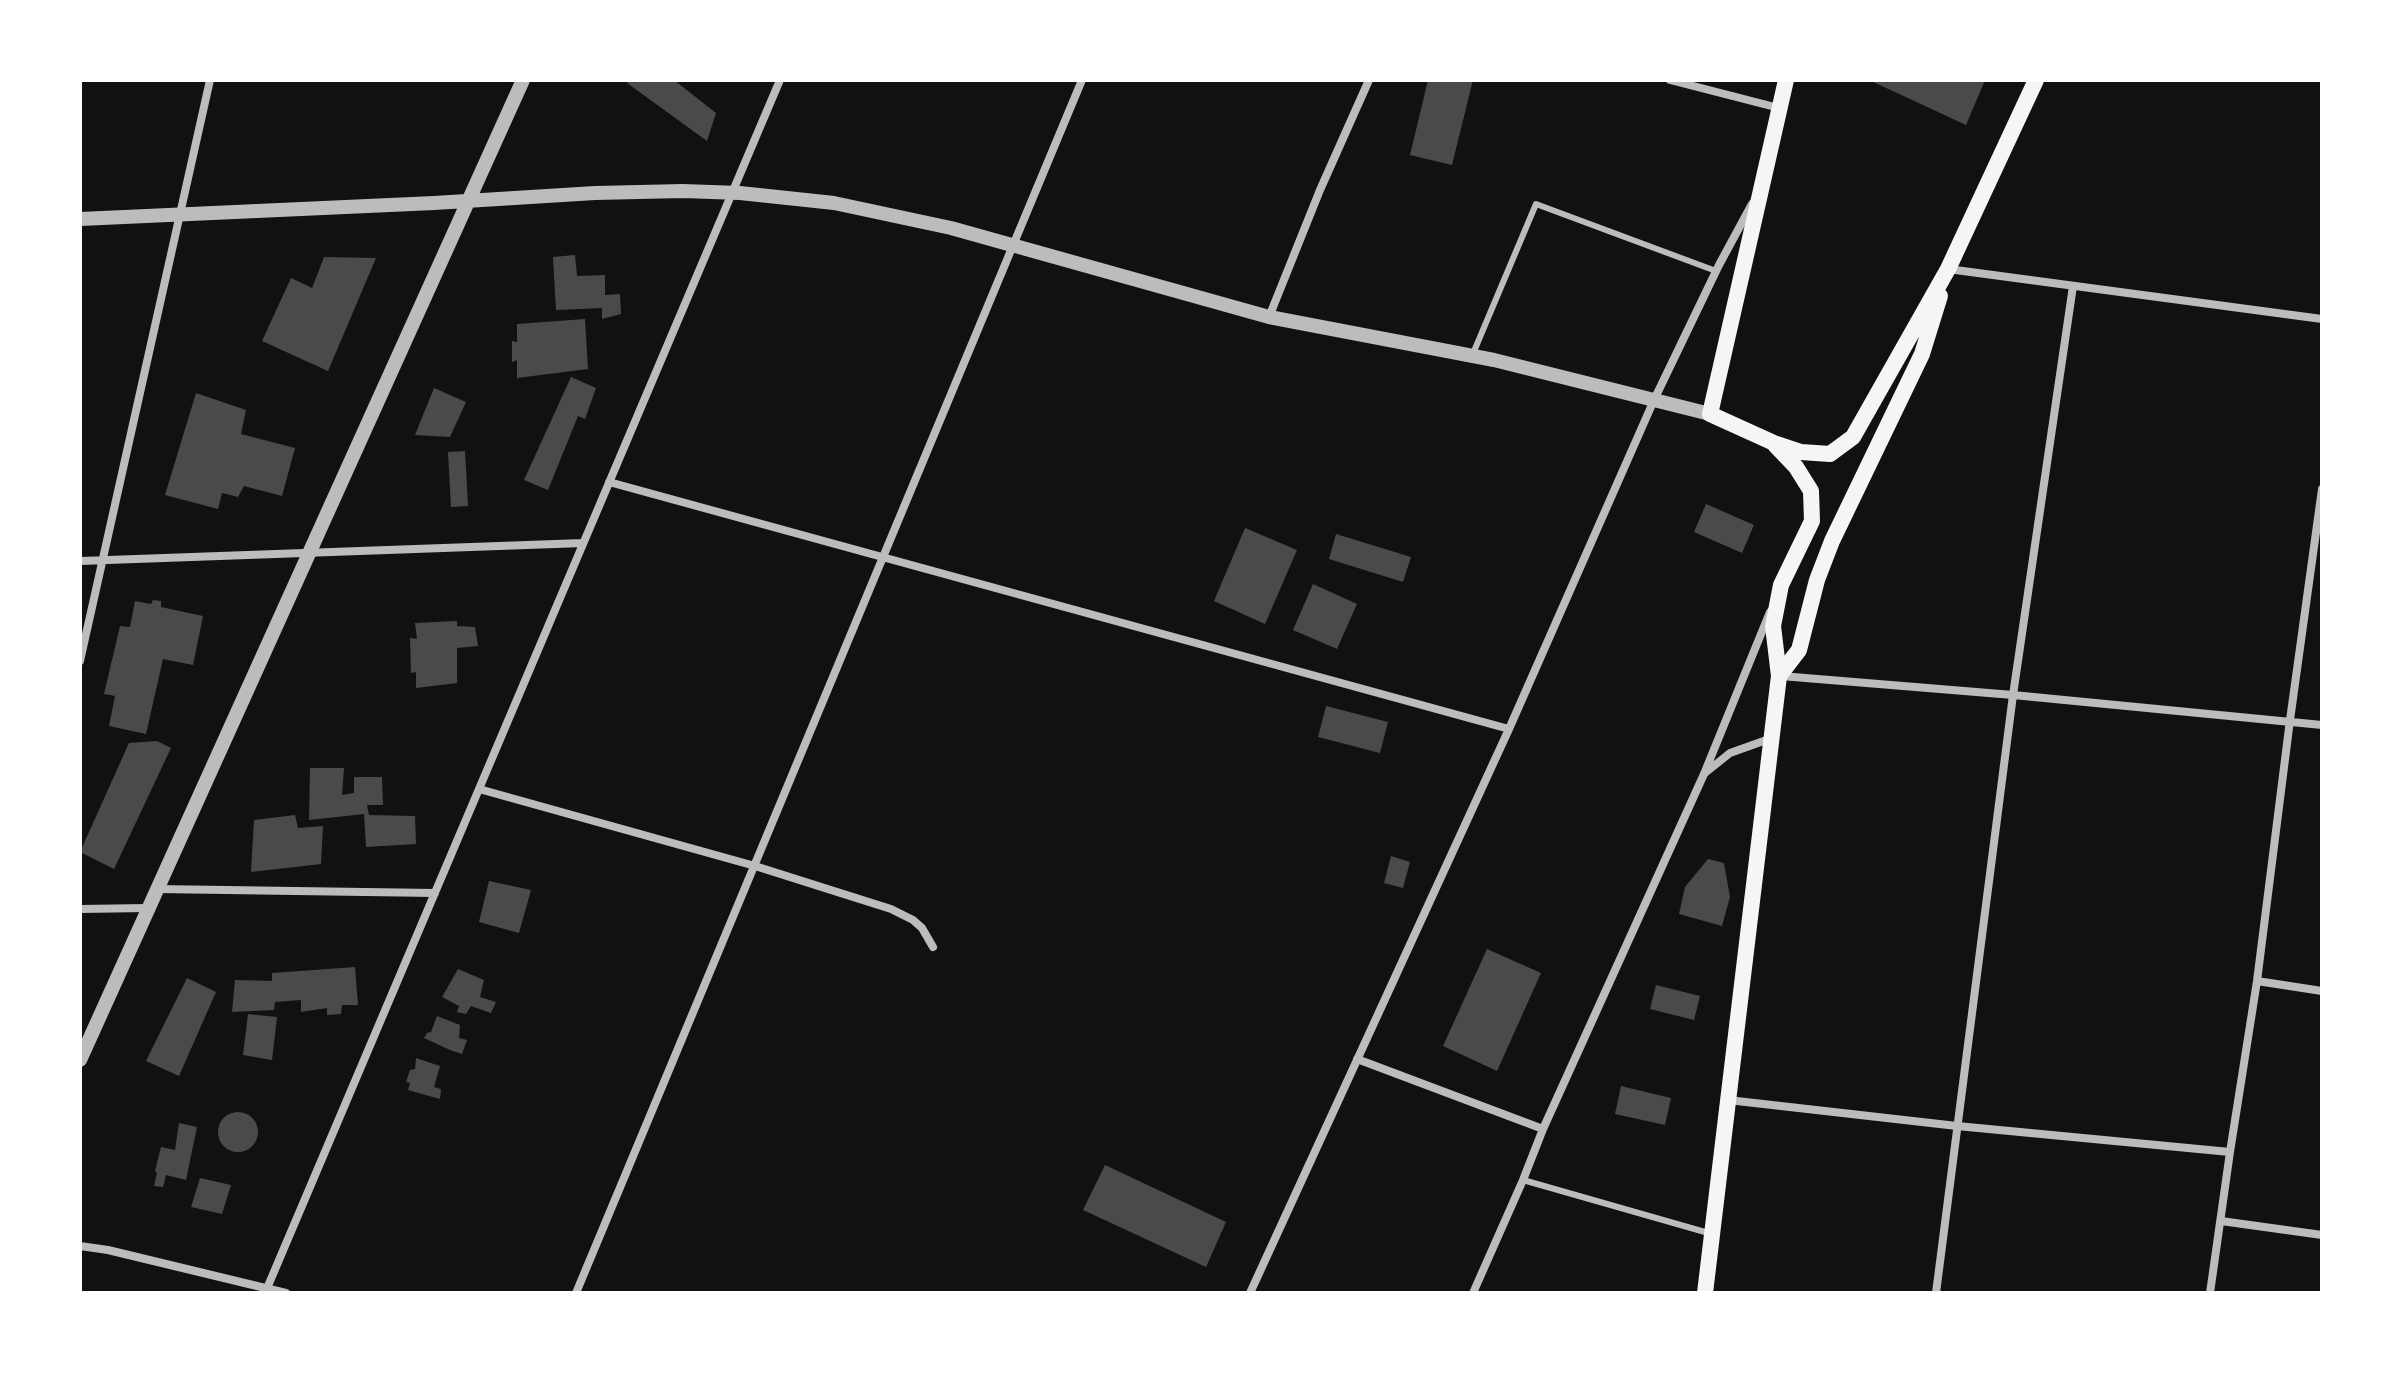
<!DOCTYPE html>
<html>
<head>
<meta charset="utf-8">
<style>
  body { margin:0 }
  #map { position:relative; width:2402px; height:1373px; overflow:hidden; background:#111; font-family:"Noto Serif",serif }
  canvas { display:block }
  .frame { position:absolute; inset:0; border:82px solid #fff; pointer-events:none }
</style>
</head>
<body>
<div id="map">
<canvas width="2402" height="1373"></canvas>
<div class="frame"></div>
</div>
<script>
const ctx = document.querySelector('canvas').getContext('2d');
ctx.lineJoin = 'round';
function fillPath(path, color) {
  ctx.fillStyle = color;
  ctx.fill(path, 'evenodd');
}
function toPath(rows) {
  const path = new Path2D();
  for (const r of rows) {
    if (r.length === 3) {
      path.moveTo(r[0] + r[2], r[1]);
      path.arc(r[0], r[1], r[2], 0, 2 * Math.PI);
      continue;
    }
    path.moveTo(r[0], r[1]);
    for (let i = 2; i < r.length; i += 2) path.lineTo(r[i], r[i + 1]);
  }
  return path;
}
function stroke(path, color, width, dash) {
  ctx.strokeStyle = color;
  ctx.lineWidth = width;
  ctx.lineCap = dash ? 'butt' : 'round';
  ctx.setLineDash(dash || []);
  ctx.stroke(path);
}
fillPath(toPath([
  [629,80,674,80,716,113,707,141,627,83],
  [1428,80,1473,80,1452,165,1410,155],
  [1869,80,1985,80,1966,125],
  [575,255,577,276,605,275,605,295,620,294,621,314,602,319,602,308,556,310,553,257],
  [324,257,376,258,328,371,262,341,291,278,312,288],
  [585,319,588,369,517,378,517,360,512,362,512,341,517,342,517,324],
  [571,377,596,388,585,419,578,416,548,490,524,480],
  [434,388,466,402,450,437,415,435],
  [196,393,246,410,241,434,295,448,282,496,244,486,238,497,222,493,218,509,165,495],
  [465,451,468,506,451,507,448,452],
  [1706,504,1754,525,1742,553,1694,532],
  [1245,528,1297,550,1265,624,1214,601],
  [1336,534,1411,557,1403,582,1329,559],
  [1313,584,1357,604,1337,649,1293,630],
  [153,600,161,601,161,607,203,616,193,665,163,659,146,734,109,726,115,696,104,694,120,626,130,627,135,601,151,604],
  [457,621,457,626,475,627,478,646,457,648,457,683,416,688,416,672,411,673,410,638,417,639,415,623],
  [1326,706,1388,722,1380,753,1318,737],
  [157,741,171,748,114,869,80,852,129,743],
  [310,768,344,768,342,795,354,793,354,777,382,777,383,805,367,805,369,815,415,816,416,844,366,847,364,814,309,820],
  [295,815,298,828,323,826,321,864,251,872,254,820],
  [1391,856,1410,862,1403,888,1384,883],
  [1708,859,1724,863,1730,897,1722,926,1679,914,1685,887],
  [489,881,531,890,519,933,479,922],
  [1487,949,1541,973,1497,1071,1443,1046],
  [355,967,358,1005,342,1005,341,1014,327,1015,327,1008,301,1012,301,1000,275,1002,274,1010,232,1012,235,980,272,981,272,973],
  [458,969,484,980,480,997,496,1002,491,1013,471,1006,466,1014,457,1012,459,1006,442,997],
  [187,978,216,992,179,1076,146,1061],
  [1656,985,1700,996,1694,1020,1650,1009],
  [248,1014,277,1017,272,1060,243,1055],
  [437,1016,460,1025,459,1038,467,1040,462,1054,450,1050,424,1038,427,1033,431,1032],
  [416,1058,440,1066,434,1087,441,1089,440,1099,408,1090,410,1083,406,1082,410,1070,415,1069],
  [1621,1086,1671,1098,1665,1125,1615,1114],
  [238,1132,20],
  [179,1123,197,1127,186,1180,166,1175,163,1187,154,1186,157,1173,155,1171,161,1147,175,1150],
  [1105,1165,1226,1222,1206,1267,1083,1210],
  [200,1178,231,1185,222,1214,191,1207]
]), '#4a4a4a');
stroke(toPath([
  [1472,356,1536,204,1716,271],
  [1523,1180,1712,1234]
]), '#bcbcbc', 6);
stroke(toPath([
  [1670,80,1779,108],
  [1948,269,2322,319],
  [1269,317,1320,190,1369,80],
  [609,482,1509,729],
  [80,561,583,543],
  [80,661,210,80],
  [1781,676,2013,695,2322,725],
  [1705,773,1730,753,1772,738],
  [479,789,755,866,891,909,913,920,922,928,933,947],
  [156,889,435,893],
  [80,909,148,908],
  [2257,981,2322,991],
  [1357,1059,1543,1129],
  [1728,1100,1957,1126,2230,1152],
  [2221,1221,2322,1235],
  [80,1246,108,1250,286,1293],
  [265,1293,780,80],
  [576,1293,1082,80],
  [1250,1293,1509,729,1654,400,1719,265,1752,204],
  [1473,1293,1523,1180,1543,1129,1704,774,1770,612],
  [1936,1293,2013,695,2073,286],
  [2210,1293,2230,1152,2257,981,2290,720,2322,489]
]), '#bcbcbc', 8);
stroke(toPath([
  [80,219,434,203,595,193,683,191,740,193,834,203,951,228,1269,317,1494,360,1710,414],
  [80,1060,523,80]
]), '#bcbcbc', 14);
stroke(toPath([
  [1786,80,1710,414,1774,443,1801,452,1830,454,1853,437,1948,269,2036,80],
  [1779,676,1799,650,1817,580,1832,541,1922,354,1940,296],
  [1705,1293,1779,676,1773,626,1781,585,1812,521,1811,491,1796,467,1775,445]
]), '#f5f5f5', 16);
</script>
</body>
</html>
